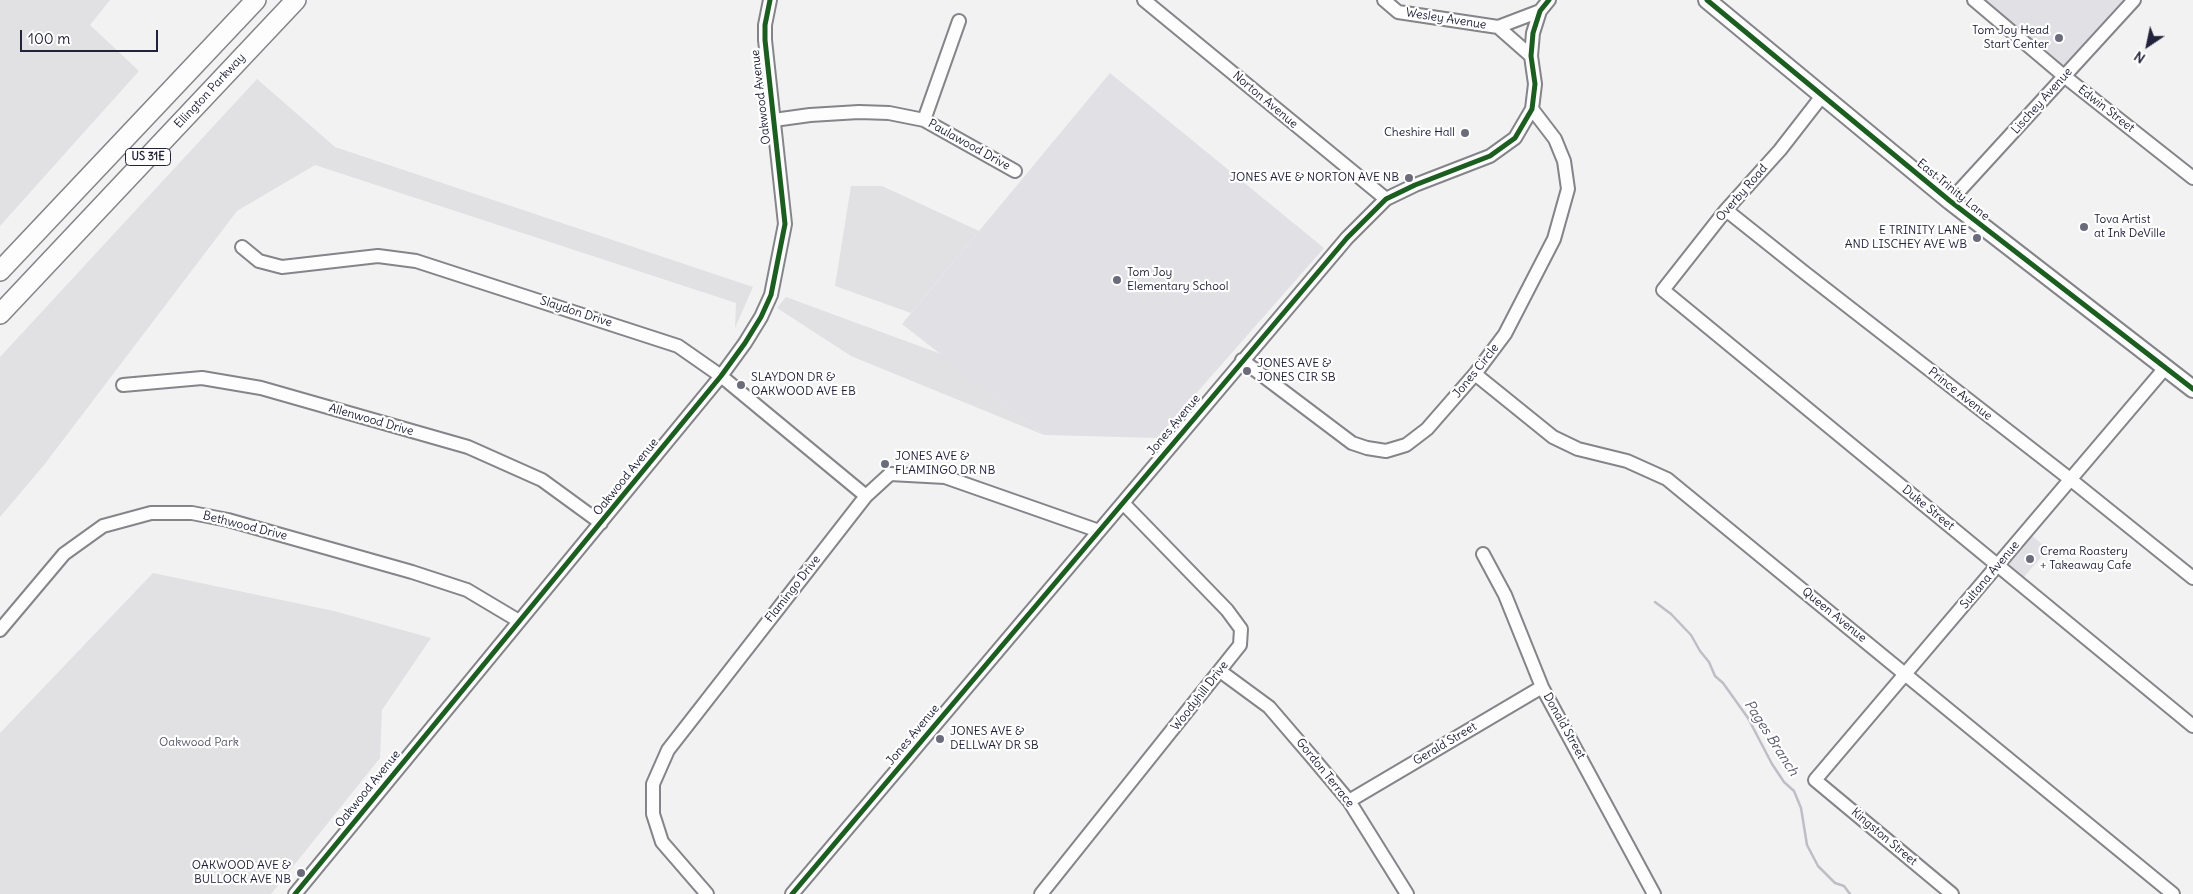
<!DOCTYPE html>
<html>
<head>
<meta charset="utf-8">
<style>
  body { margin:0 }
  #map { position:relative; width:2193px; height:894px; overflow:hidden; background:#f2f2f3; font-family:Delius,sans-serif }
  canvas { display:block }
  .north { position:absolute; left:2123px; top:20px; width:50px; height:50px; -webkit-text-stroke:4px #fff; paint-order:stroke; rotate:214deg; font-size:14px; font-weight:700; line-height:20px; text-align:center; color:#22223b }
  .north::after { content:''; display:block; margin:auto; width:18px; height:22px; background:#22223b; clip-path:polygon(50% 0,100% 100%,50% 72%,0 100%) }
  .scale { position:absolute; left:20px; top:30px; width:138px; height:22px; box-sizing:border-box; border:2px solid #22223b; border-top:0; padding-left:6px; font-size:15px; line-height:18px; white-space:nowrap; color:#22223b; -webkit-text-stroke:4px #fff; paint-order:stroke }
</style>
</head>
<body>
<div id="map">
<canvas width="2193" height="894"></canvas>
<div class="north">N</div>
<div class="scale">100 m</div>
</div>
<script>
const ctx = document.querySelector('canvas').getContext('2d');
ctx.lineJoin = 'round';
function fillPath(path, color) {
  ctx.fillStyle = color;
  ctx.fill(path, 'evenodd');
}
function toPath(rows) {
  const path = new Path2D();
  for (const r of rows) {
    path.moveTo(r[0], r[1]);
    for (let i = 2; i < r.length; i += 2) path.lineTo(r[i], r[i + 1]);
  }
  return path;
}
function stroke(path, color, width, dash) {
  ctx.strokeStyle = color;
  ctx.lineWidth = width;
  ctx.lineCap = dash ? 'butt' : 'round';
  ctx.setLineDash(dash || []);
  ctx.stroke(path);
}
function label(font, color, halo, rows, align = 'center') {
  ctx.font = font + ' Delius,sans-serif';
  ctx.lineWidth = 4.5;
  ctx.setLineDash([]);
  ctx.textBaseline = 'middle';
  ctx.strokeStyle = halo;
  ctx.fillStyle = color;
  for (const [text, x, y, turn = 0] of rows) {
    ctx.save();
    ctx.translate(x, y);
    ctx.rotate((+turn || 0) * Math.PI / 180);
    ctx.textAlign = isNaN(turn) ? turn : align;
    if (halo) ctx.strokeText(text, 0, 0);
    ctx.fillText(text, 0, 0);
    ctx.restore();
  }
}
fillPath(toPath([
  [1972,0,2134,0,2064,76],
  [1110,73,1324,248,1157,438,1044,435,902,324],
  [2026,531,2048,549,2019,583,1999,566]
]), '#e1e1e5');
fillPath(toPath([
  [0,0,110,0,90,25,139,71,0,226],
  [257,79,335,147,753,287,735,328,736,303,315,165,237,211,44,465,0,517,0,357],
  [851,186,882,186,979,231,911,313,835,286],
  [786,297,941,354,1044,435,851,356,777,308],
  [153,573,334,611,431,638,382,710,380,758,271,894,0,894,0,733]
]), '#e1e1e4');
stroke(toPath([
  [1655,602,1671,614,1691,635,1700,651,1709,662,1715,676,1723,683,1748,718,1772,764,1784,782,1794,791,1801,808,1807,845,1818,866,1835,883,1844,886,1850,894]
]), '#bebec6', 2.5);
const minor = toPath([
  [1144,0,1386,199],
  [1384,0,1398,12,1498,27,1540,11],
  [1974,0,2064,76,2193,178],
  [1498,27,1531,56],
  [1822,96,1780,150,1726,210,1663,290,2193,726],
  [774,120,810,115,859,112,889,113,924,120,1015,171],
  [924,120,959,21],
  [1950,201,2134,0],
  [1726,210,1805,273,2070,479,2193,578],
  [242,247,259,261,282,267,378,256,416,261,678,346,721,376,866,496],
  [1242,360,1352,443,1367,448,1386,451,1406,445,1427,429,1475,374,1505,334,1554,239,1568,189,1564,161,1555,139,1532,109],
  [1475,374,1553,437,1578,449,1627,461,1667,479,2173,894],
  [123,385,202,378,261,388,468,447,542,480,601,523],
  [1483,554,1505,595,1542,687,1654,894],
  [0,630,64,554,103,526,151,513,192,513,228,520,412,572,467,590,519,621],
  [1220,671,1269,707,1312,757,1349,801,1407,894],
  [1349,801,1542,687],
  [295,894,721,376,745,343,761,317,771,295,785,224,765,40,765,25,770,0],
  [707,894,662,842,653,814,653,784,668,750,866,496,890,474,945,477,1099,531],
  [792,894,1347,238,1386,199,1415,185,1490,156,1515,138,1532,109,1535,84,1531,56,1533,33,1540,11,1549,0],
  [1041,894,1240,645,1241,629,1227,610,1123,503],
  [1952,894,1815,780,2165,368]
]);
const major = toPath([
  [1707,0,1950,201,2193,389]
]);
const highway = toPath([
  [0,271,256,0],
  [0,314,296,0]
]);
stroke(minor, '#848489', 16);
stroke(major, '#848489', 20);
stroke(highway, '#848489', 22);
stroke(minor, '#fdfdfd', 12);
stroke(major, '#fdfdfd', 16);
stroke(highway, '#fdfdfd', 19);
stroke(toPath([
  [1707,0,1950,201,2193,389],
  [295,894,721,376,745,343,761,317,771,295,785,224,765,40,765,25,770,0],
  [792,894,1347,238,1386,199,1415,185,1490,156,1515,138,1532,109,1535,84,1531,56,1533,33,1540,11,1549,0]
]), '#1b5e20', 5);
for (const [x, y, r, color] of [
  [2059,38,5,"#6b6b7b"],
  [1465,133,5,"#6b6b7b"],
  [1409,178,5,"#6b6b7b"],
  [2084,227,5,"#6b6b7b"],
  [1977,238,5,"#6b6b7b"],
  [1117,280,5,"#6b6b7b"],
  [1247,371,5,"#6b6b7b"],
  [741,385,5,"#6b6b7b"],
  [885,464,5,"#6b6b7b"],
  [2030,559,5,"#6b6b7b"],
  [940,739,5,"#6b6b7b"],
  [301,873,5,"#6b6b7b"]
]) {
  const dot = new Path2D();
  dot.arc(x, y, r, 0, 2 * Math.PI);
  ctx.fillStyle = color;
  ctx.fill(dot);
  stroke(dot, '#fff', 2);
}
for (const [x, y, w] of [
  [148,157,45]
]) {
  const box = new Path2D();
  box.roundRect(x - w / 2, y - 8.5, w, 17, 4);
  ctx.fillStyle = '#fff';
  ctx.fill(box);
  stroke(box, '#22223b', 1);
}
label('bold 11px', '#22223b', null, [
  ["US 31E",148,157]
]);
label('12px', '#22223b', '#fff', [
  ["Wesley Avenue",1446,19,9],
  ["Ellington Parkway",210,91,-47],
  ["Oakwood Avenue",761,97,-97],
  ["Norton Avenue",1265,100,40],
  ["Lischey Avenue",2042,101,-48],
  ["Edwin Street",2106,109,38],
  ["Paulawood Drive",969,145,29],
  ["East Trinity Lane",1953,190,39],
  ["Overby Road",1742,193,-49],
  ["Slaydon Drive",576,312,18],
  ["Jones Circle",1476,371,-51],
  ["Prince Avenue",1960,394,38],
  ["Allenwood Drive",371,420,16],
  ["Jones Avenue",1174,425,-50],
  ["Oakwood Avenue",626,477,-51],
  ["Duke Street",1928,508,39],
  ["Bethwood Drive",245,526,14],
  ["Sultana Avenue",1990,575,-50],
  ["Flamingo Drive",793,589,-52],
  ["Queen Avenue",1834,615,39],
  ["Woodyhill Drive",1200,696,-52],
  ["Donald Street",1564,726,61],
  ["Jones Avenue",913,735,-50],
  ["Gerald Street",1445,744,-31],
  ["Gordon Terrace",1325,773,51],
  ["Oakwood Avenue",368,789,-51],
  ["Kingston Street",1884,837,40]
]);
label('12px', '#22223b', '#fff', [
  ["Tom Joy Head",2049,31,"right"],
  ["Start Center",2049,45,"right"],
  ["Cheshire Hall",1455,133,"right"],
  ["JONES AVE & NORTON AVE NB",1399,178,"right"],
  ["Tova Artist",2094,220],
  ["at Ink DeVille",2094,234],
  ["E TRINITY LANE",1967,231,"right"],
  ["AND LISCHEY AVE WB",1967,245,"right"],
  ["Tom Joy",1127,273],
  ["Elementary School",1127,287],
  ["JONES AVE &",1257,364],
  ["JONES CIR SB",1257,378],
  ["SLAYDON DR &",751,378],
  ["OAKWOOD AVE EB",751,392],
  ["JONES AVE &",895,457],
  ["FLAMINGO DR NB",895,471],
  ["Crema Roastery",2040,552],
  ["+ Takeaway Cafe",2040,566],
  ["JONES AVE &",950,732],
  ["DELLWAY DR SB",950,746],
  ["OAKWOOD AVE &",291,866,"right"],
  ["BULLOCK AVE NB",291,880,"right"]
], 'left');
label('12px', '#57576a', '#fff', [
  ["Oakwood Park",199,743]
]);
label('italic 14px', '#58586b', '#fff', [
  ["Pages Branch",1771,738,57]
]);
</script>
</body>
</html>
